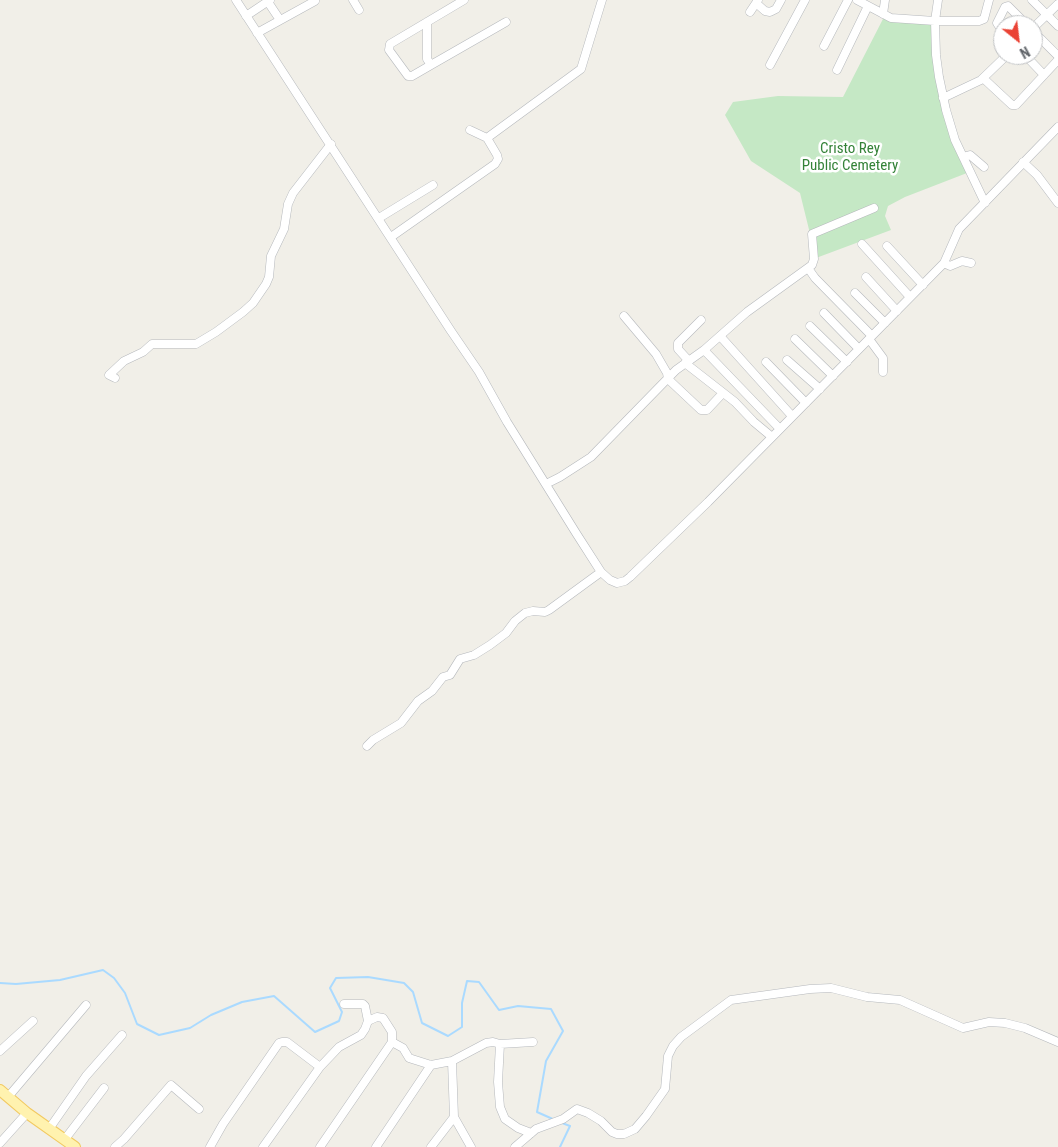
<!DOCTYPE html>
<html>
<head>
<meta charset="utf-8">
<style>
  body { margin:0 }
  #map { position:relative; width:1058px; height:1147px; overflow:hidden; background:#f1efe8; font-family:"Roboto Condensed",sans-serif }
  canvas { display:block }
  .north { position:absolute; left:993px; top:15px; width:50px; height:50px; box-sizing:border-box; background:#fff; border:1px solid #bfc1c3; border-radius:50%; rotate:151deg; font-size:14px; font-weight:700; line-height:20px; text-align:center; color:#5f6368 }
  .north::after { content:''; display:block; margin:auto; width:18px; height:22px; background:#ea4335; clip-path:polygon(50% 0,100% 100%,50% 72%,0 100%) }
</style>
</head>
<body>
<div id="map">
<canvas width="1058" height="1147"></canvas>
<div class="north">N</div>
</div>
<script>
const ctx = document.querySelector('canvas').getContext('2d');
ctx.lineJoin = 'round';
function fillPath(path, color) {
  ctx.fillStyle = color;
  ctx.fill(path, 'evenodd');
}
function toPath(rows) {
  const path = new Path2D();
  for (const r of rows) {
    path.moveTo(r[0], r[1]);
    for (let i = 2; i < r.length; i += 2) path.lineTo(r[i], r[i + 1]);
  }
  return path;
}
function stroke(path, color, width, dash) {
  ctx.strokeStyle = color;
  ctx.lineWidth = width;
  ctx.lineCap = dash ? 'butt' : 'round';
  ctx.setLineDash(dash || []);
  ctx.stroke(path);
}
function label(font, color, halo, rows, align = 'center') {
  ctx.font = font + ' "Roboto Condensed",sans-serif';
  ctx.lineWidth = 5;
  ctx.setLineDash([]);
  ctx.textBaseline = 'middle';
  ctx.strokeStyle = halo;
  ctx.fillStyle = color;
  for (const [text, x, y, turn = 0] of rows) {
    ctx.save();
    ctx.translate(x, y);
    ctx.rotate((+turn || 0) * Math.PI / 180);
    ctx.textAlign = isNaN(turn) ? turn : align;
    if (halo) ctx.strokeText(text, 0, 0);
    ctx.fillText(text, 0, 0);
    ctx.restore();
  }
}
fillPath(toPath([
  [884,17,932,23,935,70,943,115,955,148,967,173,905,197,888,206,885,216,891,230,816,258,800,193,751,161,725,115,733,102,778,96,843,97]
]), '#c5e8c5');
stroke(toPath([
  [0,983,16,984,60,980,103,970,114,978,125,993,137,1024,159,1035,190,1028,211,1015,242,1002,274,996,315,1032,339,1021,342,1012,330,988,336,978,368,977,404,983,413,992,422,1023,448,1036,462,1027,462,1003,467,981,479,982,499,1010,518,1006,551,1009,563,1031,546,1061,537,1112,555,1120],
  [560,1147,570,1126,562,1123]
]), '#aadaff', 2);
const minor = toPath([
  [236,0,451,331,479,372,507,422,576,533,601,572,610,580,617,583,625,581,630,577,708,502,944,263,959,229,1058,127],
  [353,0,359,10],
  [464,0,390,44,389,50,408,76,412,76,431,65,506,22],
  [857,0,891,18,935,21,979,21,984,19,989,0],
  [938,0,935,21,936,55,939,77,946,110,955,140,985,203],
  [1032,0,1058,26],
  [268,2,280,20],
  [756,3,765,11,770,12,776,9,781,0],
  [750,12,758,0],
  [883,14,885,0],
  [246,16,270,0],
  [427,22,427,59,431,65],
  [1033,28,1058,4],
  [1033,31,1058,56],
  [1003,32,997,23,1005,7,1008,6,1027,25],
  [257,33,315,1],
  [824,46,848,0],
  [1025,55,1044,75],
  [770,65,805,0],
  [837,70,868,6],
  [983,78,1012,105,1016,105,1058,60],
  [943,98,981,80,1007,55],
  [487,138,581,69,602,0],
  [963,157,970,155,984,167],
  [1023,162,1037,175,1058,203],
  [379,218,433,185],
  [391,237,495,164,498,159,497,155,487,138,470,130],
  [862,244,910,297],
  [887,246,923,285],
  [944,263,950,266,962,261,971,263],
  [808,268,815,278,872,336],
  [866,277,897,311],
  [855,293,885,323],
  [824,313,859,349],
  [624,316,656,354,667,373,668,379,701,410,707,410,722,394],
  [810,326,847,362],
  [720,336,792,416],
  [795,339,833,376],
  [869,339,883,358,883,372],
  [704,350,780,429],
  [688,360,678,349,678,343,701,320],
  [787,360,820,389],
  [766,362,806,403],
  [685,363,735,402,754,422,772,437],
  [115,378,109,375,124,361,143,352,152,344,196,344,216,332,243,312,253,303,266,284,269,277,271,256,284,229,288,204,293,193,331,144],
  [546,484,560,477,591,457,676,370,704,350,747,312,812,265,814,259,812,234,874,208],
  [367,746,373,740,401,723,418,701,432,691,443,677,450,675,460,659,474,655,490,645,506,633,515,621,525,613,533,611,545,612,549,610,601,572],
  [392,1042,403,1048,409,1058,412,1059,431,1065,452,1061,454,1117,471,1147],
  [0,1051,33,1021],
  [452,1061,486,1043,493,1042,500,1044],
  [8,1097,86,1005],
  [49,1129,86,1076,122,1035],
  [531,1133,518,1128,505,1119,500,1107,498,1082,500,1044,533,1042],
  [65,1139,104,1088],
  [0,1143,27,1113],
  [115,1147,124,1139,171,1085,199,1109],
  [210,1147,223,1124,279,1043,282,1042,287,1042,320,1067],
  [263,1147,320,1067,339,1047,361,1035,365,1029,368,1021,365,1006,363,1004,344,1004],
  [320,1147,392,1042,392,1032,383,1018,377,1017,368,1021],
  [376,1147,431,1065],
  [431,1147,454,1117],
  [515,1147,536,1129,563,1119,577,1109,588,1113,601,1121,612,1132,617,1134,624,1134,635,1129,646,1116,665,1089,668,1056,673,1046,681,1037,731,1000,810,989,831,988,867,997,900,1000,963,1028,989,1022,1005,1023,1025,1028,1058,1042]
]);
const major = toPath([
  [0,1090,27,1113,75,1147]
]);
stroke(minor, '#b5b8bc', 9);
stroke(major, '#f2c960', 12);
stroke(minor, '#fff', 8);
stroke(major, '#fff2af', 10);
label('15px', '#348238', '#fff', [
  ["Cristo Rey",850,149],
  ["Public Cemetery",850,166]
]);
</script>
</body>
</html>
